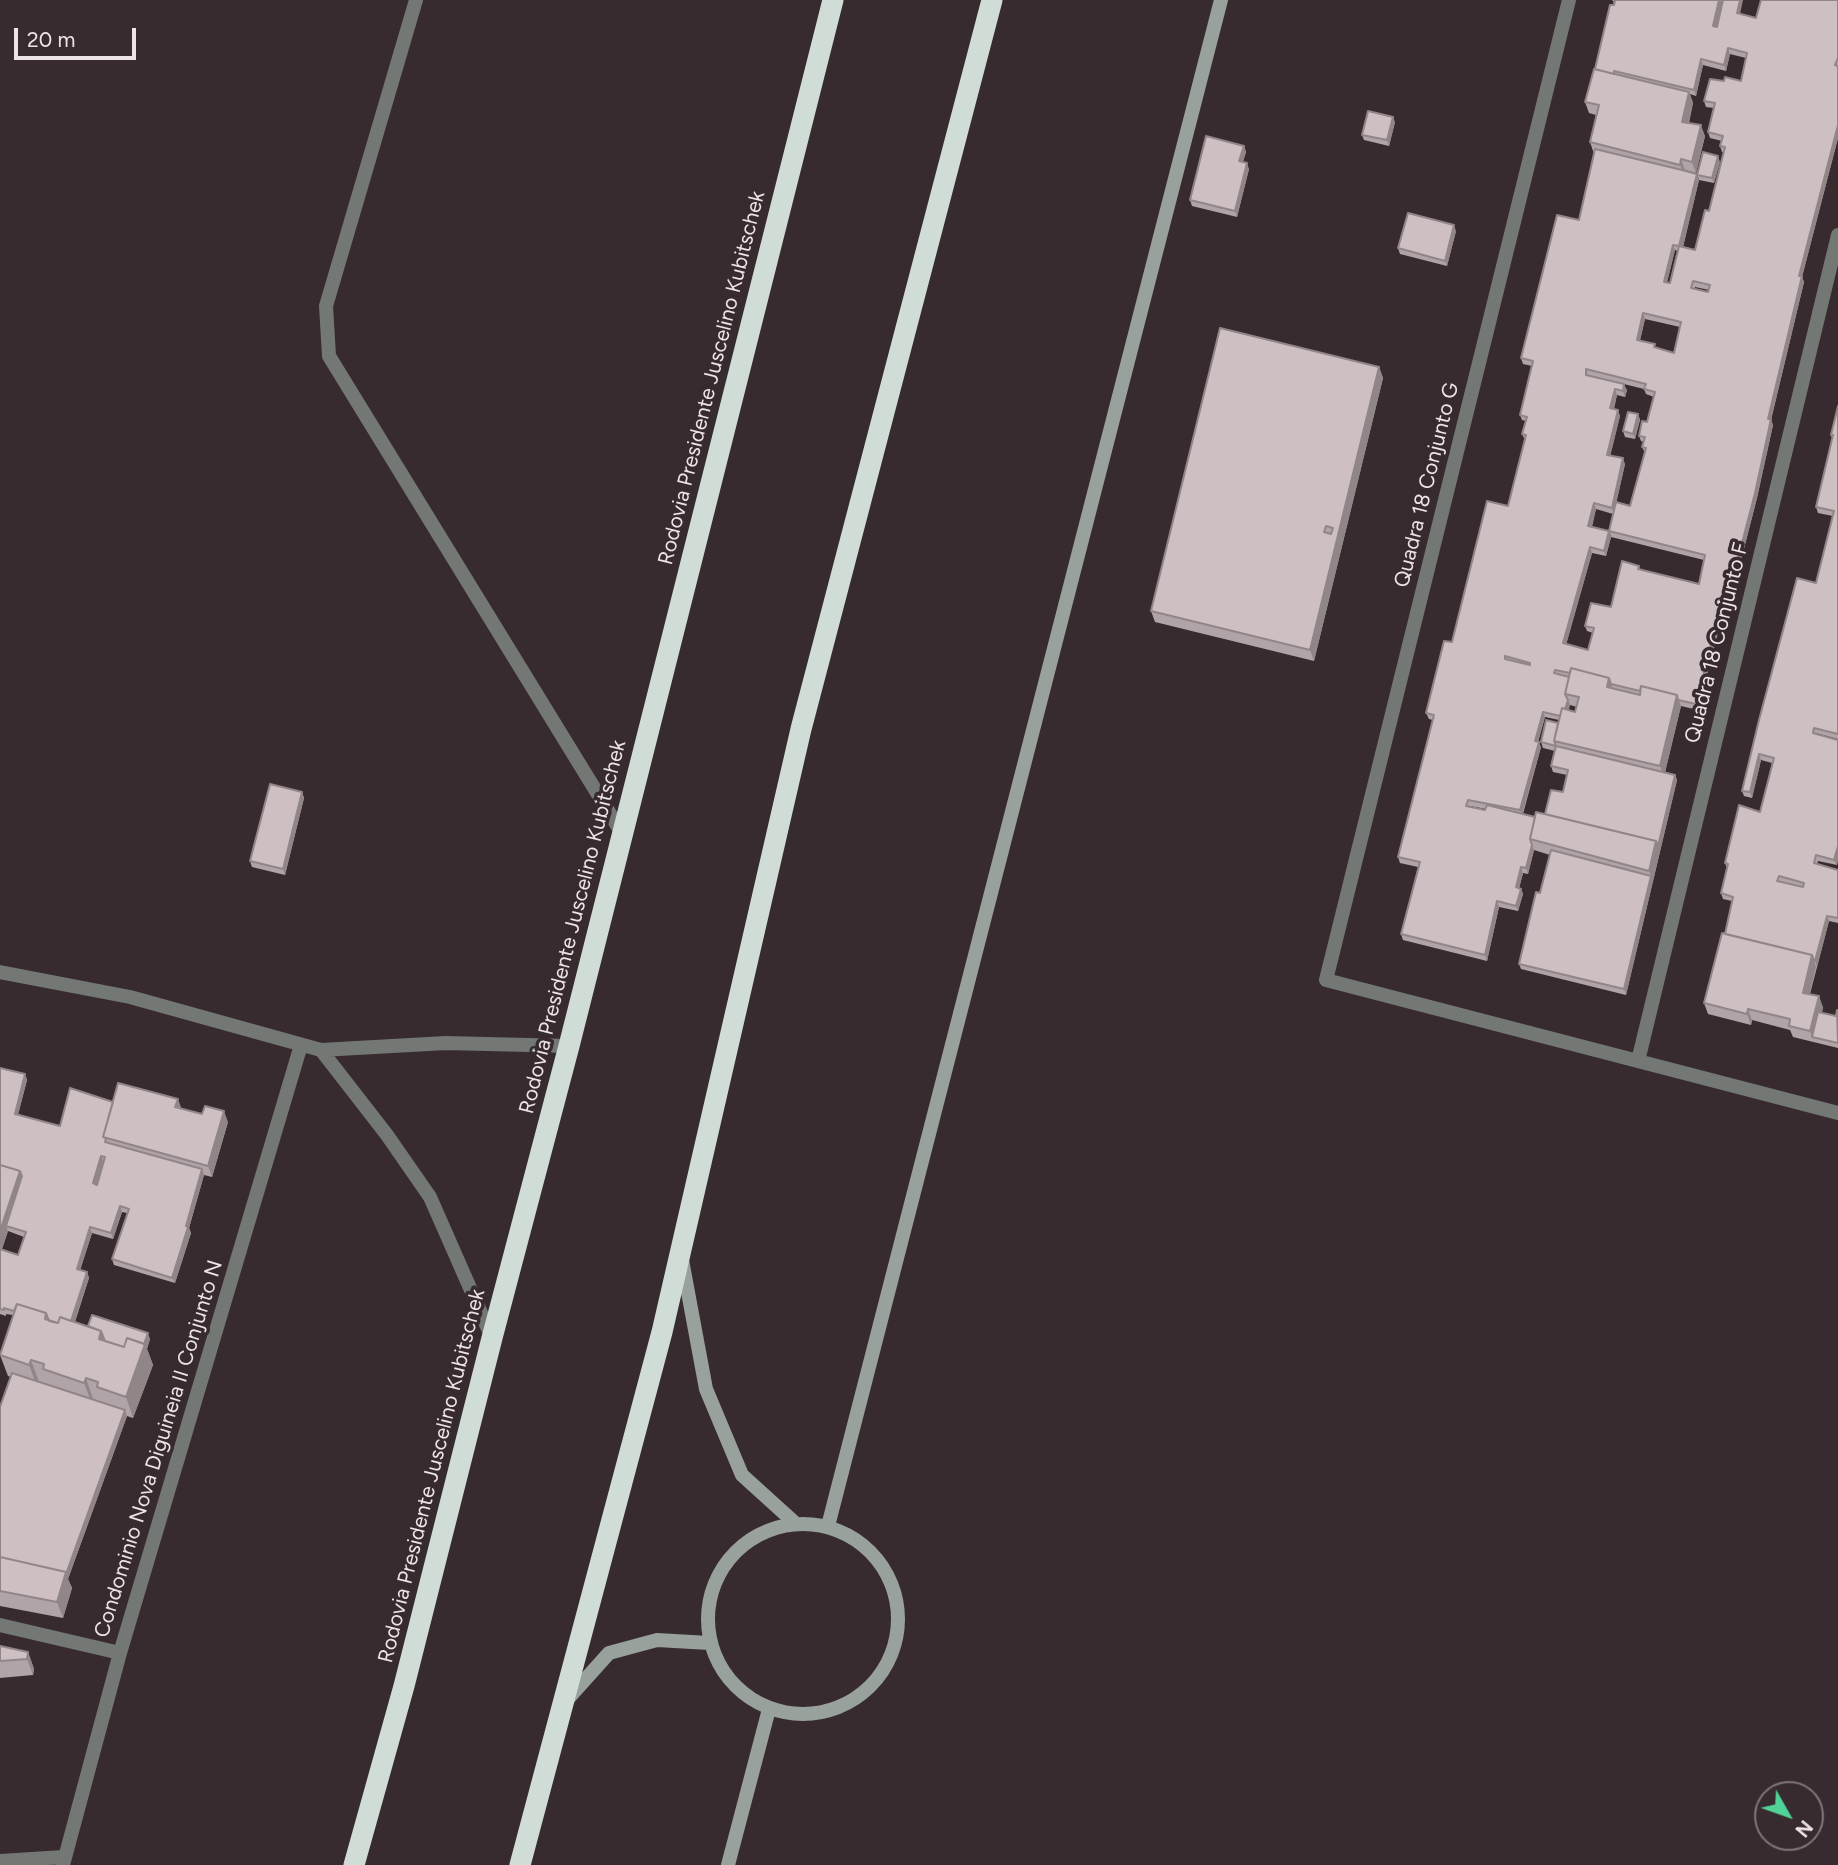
<!DOCTYPE html>
<html>
<head>
<meta charset="utf-8">
<style>
  body { margin:0 }
  #map { position:relative; width:1838px; height:1865px; overflow:hidden; background:#372b2f; font-family:Figtree,sans-serif }
  canvas { display:block }
  .north { position:absolute; left:1754px; top:1781px; width:70px; height:70px; box-sizing:border-box; background:#372b2f; border:2px solid #7f7578; border-radius:50%; rotate:130deg; font-size:19px; font-weight:700; line-height:28px; text-align:center; color:#ece4e6 }
  .north::after { content:''; display:block; margin:auto; width:24px; height:32px; background:#51d397; clip-path:polygon(50% 0,100% 100%,50% 72%,0 100%) }
  .scale { position:absolute; left:14px; top:28px; width:122px; height:32px; box-sizing:border-box; border:4px solid #ece4e6; border-top:0; padding-left:9px; font-size:21px; line-height:24px; white-space:nowrap; color:#ece4e6; -webkit-text-stroke:5px #372b2f; paint-order:stroke }
</style>
</head>
<body>
<div id="map">
<canvas width="1838" height="1865"></canvas>
<div class="north">N</div>
<div class="scale">20 m</div>
</div>
<script>
const ctx = document.querySelector('canvas').getContext('2d');
ctx.lineJoin = 'round';
function toPath(rows) {
  const path = new Path2D();
  for (const r of rows) {
    if (r.length === 3) {
      path.moveTo(r[0] + r[2], r[1]);
      path.arc(r[0], r[1], r[2], 0, 2 * Math.PI);
      continue;
    }
    path.moveTo(r[0], r[1]);
    for (let i = 2; i < r.length; i += 2) path.lineTo(r[i], r[i + 1]);
  }
  return path;
}
function stroke(path, color, width, dash) {
  ctx.strokeStyle = color;
  ctx.lineWidth = width;
  ctx.lineCap = dash ? 'butt' : 'round';
  ctx.setLineDash(dash || []);
  ctx.stroke(path);
}
function fillPath(path, color) {
  ctx.fillStyle = color;
  ctx.fill(path, 'evenodd');
}
function label(font, color, halo, rows, align = 'center') {
  ctx.font = font + ' Figtree,sans-serif';
  ctx.lineWidth = 7;
  ctx.setLineDash([]);
  ctx.textBaseline = 'middle';
  ctx.strokeStyle = halo;
  ctx.fillStyle = color;
  for (const [text, x, y, turn = 0] of rows) {
    ctx.save();
    ctx.translate(x, y);
    ctx.rotate((+turn || 0) * Math.PI / 180);
    ctx.textAlign = isNaN(turn) ? turn : align;
    if (halo) ctx.strokeText(text, 0, 0);
    ctx.fillText(text, 0, 0);
    ctx.restore();
  }
}
stroke(toPath([
  [416,0,326,306,329,356,623,835]
]), '#737875', 14);
stroke(toPath([
  [1569,0,1326,980,1838,1113],
  [0,972,130,997,321,1050,446,1043,569,1046],
  [321,1050,387,1135,430,1197,492,1338],
  [1638,1061,1838,235],
  [0,1625,120,1653],
  [0,1861,64,1857],
  [63,1865,120,1653,301,1045]
]), '#737875', 14);
stroke(toPath([
  [682,1260,706,1389,742,1475,795,1523],
  [803,1619,95],
  [828,1526,1221,0],
  [565,1702,609,1653,657,1640,709,1643],
  [728,1865,769,1709]
]), '#98a19c', 14);
stroke(toPath([
  [354,1865,404,1686,492,1338,569,1046,833,0],
  [520,1865,662,1332,801,729,992,0]
]), '#d0ddd6', 21);
fillPath(toPath([
  [1613,0,1740,14,1756,18,1838,0,1838,138,1802,277,1804,282,1771,420,1773,425,1757,498,1739,568,1735,567,1698,710,1681,706,1665,772,1675,775,1677,780,1626,995,1521,969,1519,964,1540,893,1550,855,1534,850,1528,874,1523,873,1519,888,1521,889,1523,894,1518,911,1499,907,1487,961,1403,940,1401,934,1418,867,1400,863,1398,857,1433,720,1429,719,1426,713,1452,642,1508,506,1525,440,1522,434,1526,421,1522,420,1520,415,1532,366,1523,364,1521,358,1579,220,1594,154,1590,142,1596,115,1589,113,1585,102,1614,5],
  [1730,54,1746,58,1741,81,1724,81,1704,101,1706,107,1714,108,1708,132,1710,138,1722,141,1720,146,1722,152,1724,152,1709,211,1695,250,1683,247,1699,180,1685,171,1685,170,1696,173,1705,136,1689,123,1693,103,1690,94,1696,96,1703,65,1726,71],
  [1675,250,1678,251,1670,283,1667,282],
  [1695,287,1709,290,1708,292,1695,289],
  [1645,319,1680,327,1674,353,1657,348,1640,340],
  [1588,375,1644,389,1646,394,1654,397,1647,422,1639,436,1641,441,1644,442,1642,447,1645,453,1630,506,1616,503,1625,464,1610,456,1620,416,1614,409,1617,395,1625,397,1627,390],
  [1596,509,1613,514,1609,531,1611,537,1704,560,1699,584,1640,569,1639,566,1611,607,1585,626,1587,631,1593,633,1588,650,1566,644,1592,553,1606,556,1611,537,1592,527],
  [1570,705,1577,707,1575,712,1568,710],
  [1545,717,1559,720,1558,723,1541,742,1543,748,1555,751,1551,766,1553,772,1567,775,1563,792,1545,814,1535,817,1523,814,1541,747,1538,742],
  [1470,806,1486,809,1485,810,1470,807],
  [1395,122,1389,146,1364,140,1362,135],
  [1244,146,1246,152,1243,162,1249,169,1237,217,1192,206,1190,200],
  [1720,162,1714,183,1699,180,1697,175],
  [1456,231,1447,266,1400,254,1398,248],
  [1379,367,1383,378,1314,661,1155,622,1151,611],
  [1838,406,1838,739,1816,733,1816,734,1838,740,1838,859,1837,865,1818,861,1817,864,1838,870,1838,923,1829,921,1810,994,1823,1007,1822,1013,1836,1016,1838,1011,1838,1048,1793,1037,1790,1030,1752,1020,1751,1025,1708,1014,1704,1003,1725,934,1732,901,1723,899,1721,893,1727,868,1725,863,1760,812,1772,763,1761,760,1752,798,1744,796,1742,791,1816,583,1833,516,1818,513,1816,507,1832,438,1831,435],
  [1638,414,1640,420,1635,439,1625,437,1623,431],
  [302,792,304,798,285,875,252,867,250,861],
  [0,1068,25,1074,27,1080,18,1114,60,1126,113,1102,181,1109,228,1122,212,1177,204,1175,189,1228,191,1233,175,1283,114,1265,112,1259,127,1213,122,1212,113,1239,92,1233,80,1270,87,1272,89,1278,75,1322,88,1326,150,1339,147,1349,153,1365,133,1418,127,1416,68,1579,72,1588,63,1618,0,1606,0,1407,11,1377,8,1376,0,1355,13,1315,6,1314,6,1316,0,1314],
  [103,1161,104,1162,97,1185,97,1184],
  [8,1231,24,1237,18,1255,2,1249],
  [0,1646,28,1652,34,1669,33,1675,0,1678]
]), '#b1a4a8');
fillPath(toPath([
  [1719,0,1723,0,1715,32,1713,26],
  [1740,0,1743,0,1739,19,1737,13],
  [1728,48,1730,54,1726,71,1724,65],
  [1701,59,1703,65,1696,96,1694,90],
  [1689,92,1693,103,1686,133,1682,122],
  [1393,117,1395,122,1389,146,1387,140],
  [1701,125,1705,136,1696,173,1692,162],
  [1838,125,1838,138,1802,277,1804,282,1771,420,1773,425,1757,498,1739,568,1737,562,1799,276],
  [1244,146,1246,152,1241,167,1239,161],
  [1718,156,1720,162,1714,183,1712,178],
  [1681,159,1685,170,1684,176,1680,165],
  [1247,163,1249,169,1237,217,1235,211],
  [1697,174,1699,180,1682,251,1679,246],
  [1454,225,1456,231,1447,266,1445,261],
  [1673,245,1675,250,1666,287,1664,282],
  [1643,313,1645,319,1639,345,1637,340],
  [1379,367,1383,378,1314,661,1310,650],
  [1624,384,1627,390,1625,397,1623,391],
  [1615,389,1617,395,1612,414,1610,408],
  [1618,410,1620,416,1609,461,1607,455],
  [1638,414,1640,420,1635,439,1633,434],
  [1623,458,1625,464,1614,514,1612,508],
  [1594,503,1596,509,1590,532,1588,526],
  [1609,531,1611,537,1606,556,1604,551],
  [1590,547,1592,553,1565,649,1563,643],
  [1732,561,1735,567,1698,710,1696,704],
  [1609,678,1613,689,1607,687],
  [1677,695,1681,706,1664,777,1660,766],
  [1568,700,1570,705,1566,722,1564,716],
  [1543,712,1545,717,1537,746,1535,741],
  [1539,742,1541,747,1522,815,1520,810],
  [1759,754,1761,760,1752,798,1750,792],
  [1675,775,1677,780,1626,995,1624,989,1651,876,1649,871],
  [302,792,304,798,285,875,283,869],
  [1532,845,1534,850,1528,874,1526,868],
  [1838,846,1838,859,1837,865,1834,860],
  [1521,867,1523,873,1518,893,1516,887],
  [1521,889,1523,894,1518,911,1516,906],
  [1497,901,1499,907,1487,961,1485,955],
  [1827,916,1829,921,1817,967,1815,961],
  [1812,955,1816,967,1807,1004,1803,993],
  [1819,996,1823,1007,1816,1038,1812,1037,1810,1031],
  [1748,1009,1752,1020,1751,1025,1747,1014],
  [25,1074,27,1080,17,1119,15,1114],
  [178,1099,182,1110,175,1107],
  [224,1111,228,1122,212,1177,208,1166],
  [101,1156,103,1161,95,1189,93,1183],
  [202,1169,204,1175,189,1228,191,1233,175,1283,172,1278],
  [20,1171,24,1182,6,1226,8,1231,0,1255,0,1231],
  [120,1206,122,1212,113,1239,111,1233],
  [90,1227,92,1233,79,1274,77,1269],
  [87,1272,89,1278,71,1333,69,1327],
  [101,1331,109,1352,99,1339],
  [148,1333,150,1339,147,1349,153,1365,133,1418,126,1397],
  [31,1360,39,1382,37,1386,29,1365],
  [86,1378,93,1399,92,1404,84,1383],
  [125,1410,127,1416,68,1579,72,1588,63,1618,57,1602,66,1572],
  [28,1652,34,1669,33,1675,27,1659]
]), '#908688');
const building = toPath([
  [1613,0,1719,0,1713,26,1717,27,1723,0,1740,0,1737,13,1756,18,1761,0,1838,0,1838,58,1835,65,1838,66,1838,125,1799,276,1802,276,1768,419,1771,419,1755,493,1737,562,1732,561,1696,704,1678,700,1677,695,1641,686,1640,691,1611,684,1609,678,1571,668,1570,673,1555,670,1554,673,1569,677,1565,694,1568,700,1565,709,1562,708,1560,716,1543,712,1535,741,1539,742,1520,810,1468,800,1466,806,1485,810,1487,805,1535,817,1530,839,1532,845,1526,868,1521,867,1516,887,1521,889,1516,906,1497,901,1485,955,1401,934,1420,862,1398,857,1434,715,1426,713,1444,641,1452,642,1487,501,1508,506,1526,435,1522,434,1527,417,1520,415,1533,361,1521,358,1557,215,1579,220,1595,149,1682,170,1697,174,1679,246,1695,250,1705,210,1709,211,1725,147,1720,146,1723,136,1708,132,1715,103,1704,101,1710,79,1724,81,1725,77,1741,81,1747,53,1728,48,1724,65,1701,59,1694,90,1614,71,1614,74,1595,69,1610,5,1614,5,1615,1,1613,0],
  [1673,245,1679,246,1670,283,1664,282,1673,245],
  [1693,281,1710,285,1708,292,1691,288,1693,281],
  [1643,313,1681,322,1674,353,1654,347,1655,344,1637,340,1643,313],
  [1586,369,1646,384,1644,389,1655,392,1647,422,1642,421,1639,436,1645,437,1642,447,1646,448,1630,506,1616,502,1609,531,1705,555,1699,584,1638,569,1639,566,1622,561,1611,607,1591,603,1585,626,1594,628,1588,650,1563,643,1590,547,1604,551,1609,531,1588,526,1594,503,1612,508,1623,458,1607,455,1618,410,1610,408,1615,389,1623,391,1624,384,1586,375,1586,369],
  [1505,656,1530,663,1530,665,1505,659,1505,656],
  [1594,69,1689,92,1682,122,1701,125,1692,162,1681,159,1680,165,1590,142,1599,105,1585,102,1594,69],
  [1368,111,1393,117,1387,140,1362,135,1368,111],
  [1206,136,1244,146,1239,161,1247,163,1235,211,1190,200,1206,136],
  [1703,152,1718,156,1712,178,1697,175,1703,152],
  [1408,213,1454,225,1445,261,1398,248,1408,213],
  [1220,328,1379,367,1310,650,1151,611,1220,328],
  [1326,526,1333,528,1331,534,1324,532,1326,526],
  [1838,406,1838,734,1814,728,1813,733,1838,740,1838,846,1834,860,1816,855,1814,863,1838,870,1838,918,1827,916,1815,961,1814,961,1812,955,1725,934,1733,897,1721,893,1728,864,1725,863,1739,805,1760,812,1774,758,1759,754,1750,792,1742,791,1759,720,1797,578,1816,583,1834,511,1816,507,1833,435,1831,435,1838,406],
  [1779,876,1804,883,1803,887,1777,881,1779,876],
  [1628,412,1638,414,1633,434,1623,431,1628,412],
  [1571,668,1609,678,1607,687,1640,695,1641,686,1677,695,1660,766,1554,741,1562,708,1575,712,1579,697,1565,694,1571,668],
  [1546,720,1558,723,1554,741,1556,746,1541,742,1546,720],
  [1556,746,1675,775,1658,846,1656,841,1545,814,1551,790,1563,792,1568,770,1551,766,1556,746],
  [270,784,302,792,283,869,250,861,270,784],
  [1536,812,1656,841,1649,871,1530,839,1536,812],
  [1551,850,1651,876,1624,989,1519,964,1536,892,1540,893,1551,850],
  [1722,933,1812,955,1803,993,1819,996,1810,1031,1789,1026,1790,1019,1748,1009,1747,1014,1704,1003,1722,933],
  [1837,1010,1838,1043,1812,1037,1818,1012,1836,1016,1837,1010],
  [0,1068,25,1074,15,1114,60,1126,70,1088,113,1102,103,1137,106,1138,105,1142,202,1169,186,1226,188,1227,172,1278,112,1259,129,1209,120,1206,111,1233,90,1227,77,1269,87,1272,71,1321,60,1317,58,1323,49,1321,46,1313,17,1304,14,1311,4,1308,4,1310,0,1309,0,1249,18,1255,26,1232,6,1226,22,1176,20,1171,0,1165,0,1068],
  [101,1156,105,1157,97,1185,93,1183,101,1156],
  [118,1083,178,1099,175,1107,202,1114,205,1106,224,1111,208,1166,103,1137,118,1083],
  [0,1165,20,1171,0,1231,0,1165],
  [17,1304,46,1313,45,1319,58,1323,60,1317,101,1331,99,1339,124,1347,127,1338,145,1344,126,1397,97,1387,98,1382,86,1378,84,1383,43,1369,44,1364,31,1360,29,1365,0,1355,17,1304],
  [92,1315,148,1333,144,1344,127,1338,124,1347,105,1341,101,1331,88,1326,92,1315],
  [12,1373,125,1410,66,1574,66,1572,0,1557,0,1407,12,1373],
  [0,1557,66,1572,57,1602,0,1591,0,1557],
  [0,1646,28,1652,27,1659,0,1661,0,1646]
]);
fillPath(building, '#cebfc3');
stroke(building, '#908688', 2);
label('21px', '#ece4e6', '#372b2f', [
  ["Rodovia Presidente Juscelino Kubitschek",712,378,-76],
  ["Quadra 18 Conjunto G",1427,485,-76],
  ["Quadra 18 Conjunto F",1717,643,-76],
  ["Rodovia Presidente Juscelino Kubitschek",573,927,-76],
  ["Condominio Nova Diguineia II Conjunto N",159,1449,-73],
  ["Rodovia Presidente Juscelino Kubitschek",432,1476,-76]
]);
</script>
</body>
</html>
